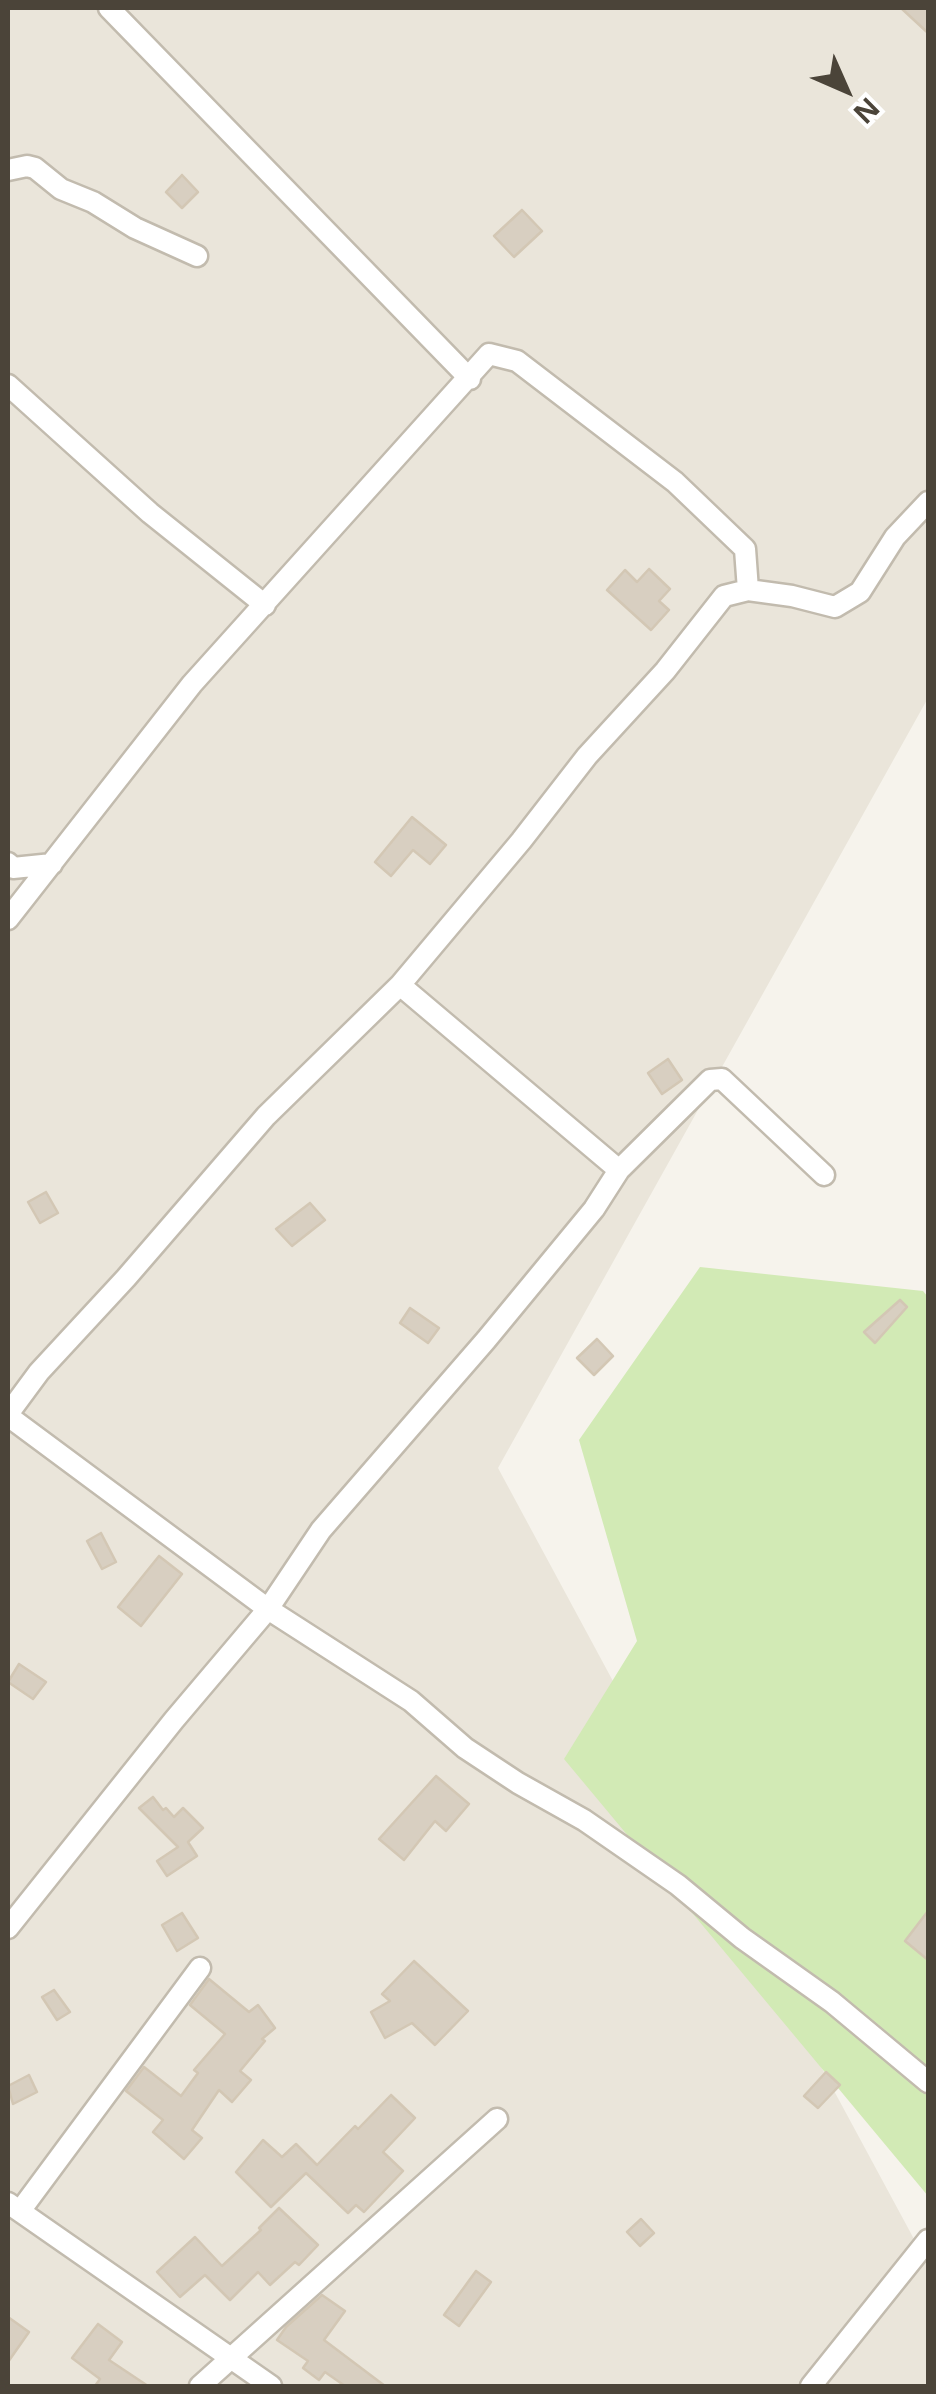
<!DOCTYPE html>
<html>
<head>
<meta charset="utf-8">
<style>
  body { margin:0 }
  #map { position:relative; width:936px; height:2394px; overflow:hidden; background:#f6f3ec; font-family:"Open Sans",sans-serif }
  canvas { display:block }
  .frame { position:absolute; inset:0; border:10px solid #4b4439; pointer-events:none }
  .north { position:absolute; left:796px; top:40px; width:100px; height:100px; -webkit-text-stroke:8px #fff; paint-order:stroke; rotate:135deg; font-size:28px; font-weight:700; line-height:40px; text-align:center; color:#4b4439 }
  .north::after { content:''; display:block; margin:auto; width:35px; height:45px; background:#4b4439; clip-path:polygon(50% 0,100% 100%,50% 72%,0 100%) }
</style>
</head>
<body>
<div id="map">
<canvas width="936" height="2394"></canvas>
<div class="frame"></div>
<div class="north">N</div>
</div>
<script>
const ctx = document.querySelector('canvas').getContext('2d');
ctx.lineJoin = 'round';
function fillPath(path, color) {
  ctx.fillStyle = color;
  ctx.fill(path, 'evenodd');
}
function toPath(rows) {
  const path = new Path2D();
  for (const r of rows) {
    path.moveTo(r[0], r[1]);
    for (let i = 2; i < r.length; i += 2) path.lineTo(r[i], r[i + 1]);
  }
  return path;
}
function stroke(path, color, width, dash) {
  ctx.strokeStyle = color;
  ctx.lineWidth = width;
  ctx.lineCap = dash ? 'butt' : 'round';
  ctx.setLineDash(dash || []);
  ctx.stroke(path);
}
fillPath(toPath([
  [8,8,928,8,928,698,498,1468,928,2265,928,2386,8,2386]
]), '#eae5da');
fillPath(toPath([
  [700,1267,923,1291,928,1297,928,2196,564,1759,637,1641,579,1440]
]), '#d2eab5');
const building = toPath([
  [901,8,928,8,928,33,901,8],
  [182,175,198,192,182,208,166,192,182,175],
  [522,210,542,231,514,257,494,236,522,210],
  [649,569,670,589,659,601,669,610,651,630,607,590,625,570,637,582,649,569],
  [412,817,446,845,430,864,413,850,391,876,375,862,412,817],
  [668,1059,682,1080,662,1094,648,1073,668,1059],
  [46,1192,58,1213,40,1223,28,1202,46,1192],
  [310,1203,325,1220,292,1246,276,1229,310,1203],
  [900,1300,907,1307,875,1343,864,1332,900,1300],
  [410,1308,439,1328,428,1343,400,1323,410,1308],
  [597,1339,613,1356,594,1375,577,1358,597,1339],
  [101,1533,116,1562,102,1569,87,1541,101,1533],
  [159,1556,182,1574,141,1626,118,1607,159,1556],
  [19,1664,46,1682,33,1699,8,1682,19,1664],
  [436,1776,469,1804,446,1831,435,1821,404,1860,379,1839,436,1776],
  [153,1797,163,1810,166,1808,174,1817,183,1808,203,1828,188,1842,197,1856,167,1876,157,1861,178,1847,139,1808,153,1797],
  [928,1911,928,1960,905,1941,928,1911],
  [182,1913,198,1938,177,1951,162,1925,182,1913],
  [414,1961,468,2011,435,2045,412,2023,385,2038,371,2012,390,2001,382,1994,414,1961],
  [209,1979,249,2012,258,2005,275,2028,262,2039,265,2041,240,2071,251,2080,232,2102,219,2090,192,2130,202,2138,184,2159,153,2132,163,2120,126,2091,144,2067,181,2096,198,2073,194,2070,225,2034,190,2005,209,1979],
  [54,1990,70,2012,57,2020,42,1997,54,1990],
  [826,2072,840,2085,818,2108,804,2096,826,2072],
  [29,2075,37,2092,13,2104,8,2086,29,2075],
  [391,2095,415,2118,383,2152,403,2171,364,2212,356,2205,348,2213,306,2173,271,2207,236,2172,263,2140,282,2157,296,2144,317,2165,355,2126,358,2129,391,2095],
  [279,2208,318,2245,299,2265,295,2262,270,2285,258,2272,230,2300,205,2275,180,2297,157,2272,195,2237,222,2266,261,2230,259,2228,279,2208],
  [641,2219,654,2233,640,2246,627,2232,641,2219],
  [476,2271,491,2282,459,2326,444,2315,476,2271],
  [322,2295,345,2311,324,2340,385,2386,345,2386,325,2372,319,2380,303,2368,308,2361,277,2340,286,2327,322,2295],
  [8,2317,29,2332,8,2362,8,2317],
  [98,2324,122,2342,109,2360,148,2386,95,2386,100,2379,72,2358,98,2324]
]);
fillPath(building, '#d8cfc1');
stroke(building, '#d3c7b4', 2.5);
const minor = toPath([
  [109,8,470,379],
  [8,170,27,166,35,168,61,189,93,202,135,228,197,256],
  [8,385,150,513,265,605],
  [8,863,13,868,52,864],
  [8,919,192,684,489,354,517,361,675,482,745,549,748,590],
  [400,985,619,1170],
  [8,1414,39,1372,126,1278,266,1116,400,985,521,841,587,756,665,671,724,596,748,590,792,596,835,607,860,592,895,537,928,502],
  [8,1416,268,1609,411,1701,465,1748,518,1783,584,1820,678,1885,742,1938,832,2002,928,2082],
  [8,1928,174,1720,268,1609,321,1530,486,1340,594,1209,619,1170,710,1080,722,1079,824,1175],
  [8,2203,271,2386],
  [20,2211,200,1968],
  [200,2386,497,2119],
  [811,2386,928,2240]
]);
stroke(minor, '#c2bbae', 25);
stroke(minor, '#fff', 20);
</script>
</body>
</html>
